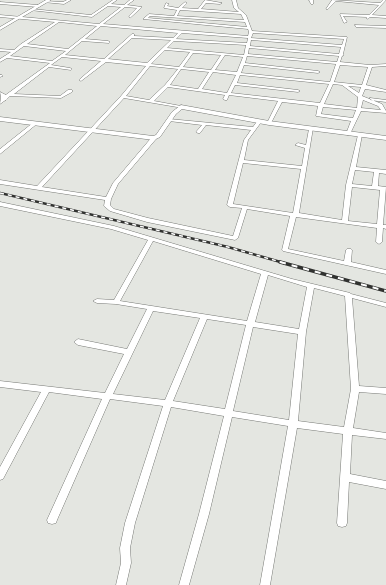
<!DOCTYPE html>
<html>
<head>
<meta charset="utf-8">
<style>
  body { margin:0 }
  canvas { display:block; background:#e4e6e1 }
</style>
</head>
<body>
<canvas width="386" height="585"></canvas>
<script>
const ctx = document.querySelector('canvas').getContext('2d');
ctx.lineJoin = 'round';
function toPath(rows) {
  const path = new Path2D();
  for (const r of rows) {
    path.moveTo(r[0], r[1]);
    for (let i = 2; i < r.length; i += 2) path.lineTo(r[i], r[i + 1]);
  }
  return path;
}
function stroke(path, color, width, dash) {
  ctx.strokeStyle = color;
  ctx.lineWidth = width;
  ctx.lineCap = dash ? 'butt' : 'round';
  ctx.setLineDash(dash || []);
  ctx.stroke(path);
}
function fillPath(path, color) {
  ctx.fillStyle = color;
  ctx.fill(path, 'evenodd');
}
const minor = toPath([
  [67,0,71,0,64,4,43,2,45,1,63,2,67,0],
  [113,0,117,0,111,4,124,5,130,0,134,0,127,5,142,7,130,18,129,16,137,8,125,7,103,24,248,36,249,32,248,29,143,19,149,14,174,16,177,10,164,8,166,3,169,4,167,6,178,8,185,2,187,3,182,8,198,9,205,0,222,3,220,4,206,3,201,9,239,12,234,8,232,0,236,0,238,8,246,15,252,31,347,37,343,54,344,55,342,56,340,62,370,65,386,64,386,66,372,67,366,85,386,90,386,92,365,89,362,96,382,104,386,111,386,113,361,111,350,134,348,135,346,134,351,121,316,116,318,106,282,102,271,123,269,124,267,123,278,101,229,95,227,100,225,100,223,99,225,95,168,87,154,101,181,106,183,106,183,108,124,98,42,187,106,197,113,183,152,137,156,137,156,139,118,184,111,199,110,205,114,209,148,218,233,236,242,208,230,207,227,205,244,140,251,130,206,125,200,133,198,133,196,132,202,125,169,121,167,120,169,119,253,127,258,120,260,120,262,121,248,140,244,160,302,166,305,148,295,145,298,143,306,145,309,129,313,128,299,213,342,220,346,185,358,135,362,134,362,135,356,167,386,170,386,174,379,173,378,186,386,187,383,225,386,225,386,229,383,228,382,242,379,244,376,242,377,228,296,217,288,249,344,261,346,250,347,249,351,249,352,250,351,262,386,270,386,274,283,251,282,250,290,216,247,209,238,238,235,240,147,222,110,211,104,206,105,200,0,184,0,180,37,186,121,96,146,66,106,62,81,81,79,80,80,79,101,61,62,57,51,65,70,68,72,69,71,70,49,67,14,94,60,96,68,90,72,90,72,92,61,98,10,96,6,100,2,100,2,98,7,94,50,63,7,58,0,62,0,59,11,52,0,51,0,49,14,50,21,44,55,22,0,17,0,15,99,24,121,7,108,6,92,17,30,10,32,9,91,15,113,0],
  [180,10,241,14,244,20,177,16,180,10],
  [150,16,245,22,247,27,148,18,150,16],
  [59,22,97,26,68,49,27,44,59,22],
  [101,26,178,33,173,38,134,36,134,34,132,34,104,59,65,55,82,41,109,43,110,42,108,41,85,39,101,26],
  [182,33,248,38,247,43,176,39,182,33],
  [253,33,344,39,342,45,251,38,253,33],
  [132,38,171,40,147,63,108,59,132,38],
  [251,40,341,47,339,54,250,46,251,40],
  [174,41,246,45,244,55,167,48,174,41],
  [24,46,66,51,52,61,10,56,24,46],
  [249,48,339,56,337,62,248,54,249,48],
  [165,50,190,52,179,67,151,64,165,50],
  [193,53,221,55,211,70,183,67,193,53],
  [225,55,243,57,237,72,215,70,225,55],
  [247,56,336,64,330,82,241,73,244,65,318,73,320,72,318,71,245,63,247,56],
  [340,65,368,67,362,85,334,82,340,65],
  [150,66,178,69,165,85,149,100,126,96,150,66],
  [181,69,209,72,198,89,170,85,181,69],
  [213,72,236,75,227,93,202,89,213,72],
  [240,75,329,84,320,103,231,93,235,85,298,92,300,91,298,90,237,83,240,75],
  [333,84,342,85,358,97,357,108,324,104,333,84],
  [348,86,361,87,359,93,348,86],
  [363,100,378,106,381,110,361,108,363,100],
  [323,107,356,110,353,118,321,114,323,107],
  [243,163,301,169,293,213,233,204,243,163],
  [355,170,374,172,372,186,352,184,355,170],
  [352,187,380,190,377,224,348,221,352,187],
  [309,0,313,0,313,4,311,4,309,0],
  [332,0,380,3,383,0,386,0,372,15,386,16,386,18,370,17,368,19,366,18,367,17,343,16,347,22,344,23,340,14,369,15,379,5,336,1,328,9,326,9,332,0],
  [0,2,38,5,40,6,38,7,0,4,0,2],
  [355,25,386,26,386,28,356,27,355,25],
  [0,75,2,75,3,76,0,77,0,75],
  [370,98,386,100,386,102,370,100,370,98],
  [34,122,38,123,0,154,0,149,34,122],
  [0,202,114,226,292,279,346,292,350,293,351,294,386,303,386,307,352,298,359,386,386,388,386,394,359,392,353,428,386,433,386,439,352,435,350,474,386,481,386,489,349,482,347,523,346,526,342,527,338,526,337,523,343,434,297,428,270,585,260,585,288,426,232,417,209,514,189,585,179,585,199,514,224,416,171,407,135,523,130,548,131,563,126,585,116,585,121,563,120,548,125,523,163,406,110,399,57,520,56,523,52,524,48,523,47,520,102,399,49,392,3,479,0,480,0,467,41,392,0,387,0,381,105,393,124,354,78,345,74,342,78,339,127,349,147,309,116,304,97,303,93,301,97,299,114,300,148,240,111,229,0,206,0,202],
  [153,241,261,274,247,321,120,301,153,241],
  [268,275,307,287,299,329,255,322,268,275],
  [314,288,345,296,351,389,344,427,298,421,306,332,314,288],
  [153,311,200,318,165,400,113,394,153,311],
  [207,319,246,325,225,409,173,401,207,319],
  [253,327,298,334,289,420,233,411,253,327]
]);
const tertiary = toPath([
  [46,0,51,0,0,30,0,27,46,0],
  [0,92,6,95,7,99,0,104,1,97,0,92],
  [181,105,269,121,386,136,386,140,269,125,182,109,176,114,160,137,154,140,0,121,0,117,153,136,156,135,172,112,181,105]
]);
stroke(minor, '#777975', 1);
stroke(tertiary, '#777975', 1);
fillPath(minor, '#fff');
fillPath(tertiary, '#fff');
const railFar1 = toPath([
  [0,193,228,247,284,263]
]);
const rail = toPath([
  [280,262,386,291]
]);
stroke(railFar1, '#313230', 2.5);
stroke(rail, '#313230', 3.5);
stroke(railFar1, '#fff', 1.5, [4]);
stroke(rail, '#fff', 2, [6]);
</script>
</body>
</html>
